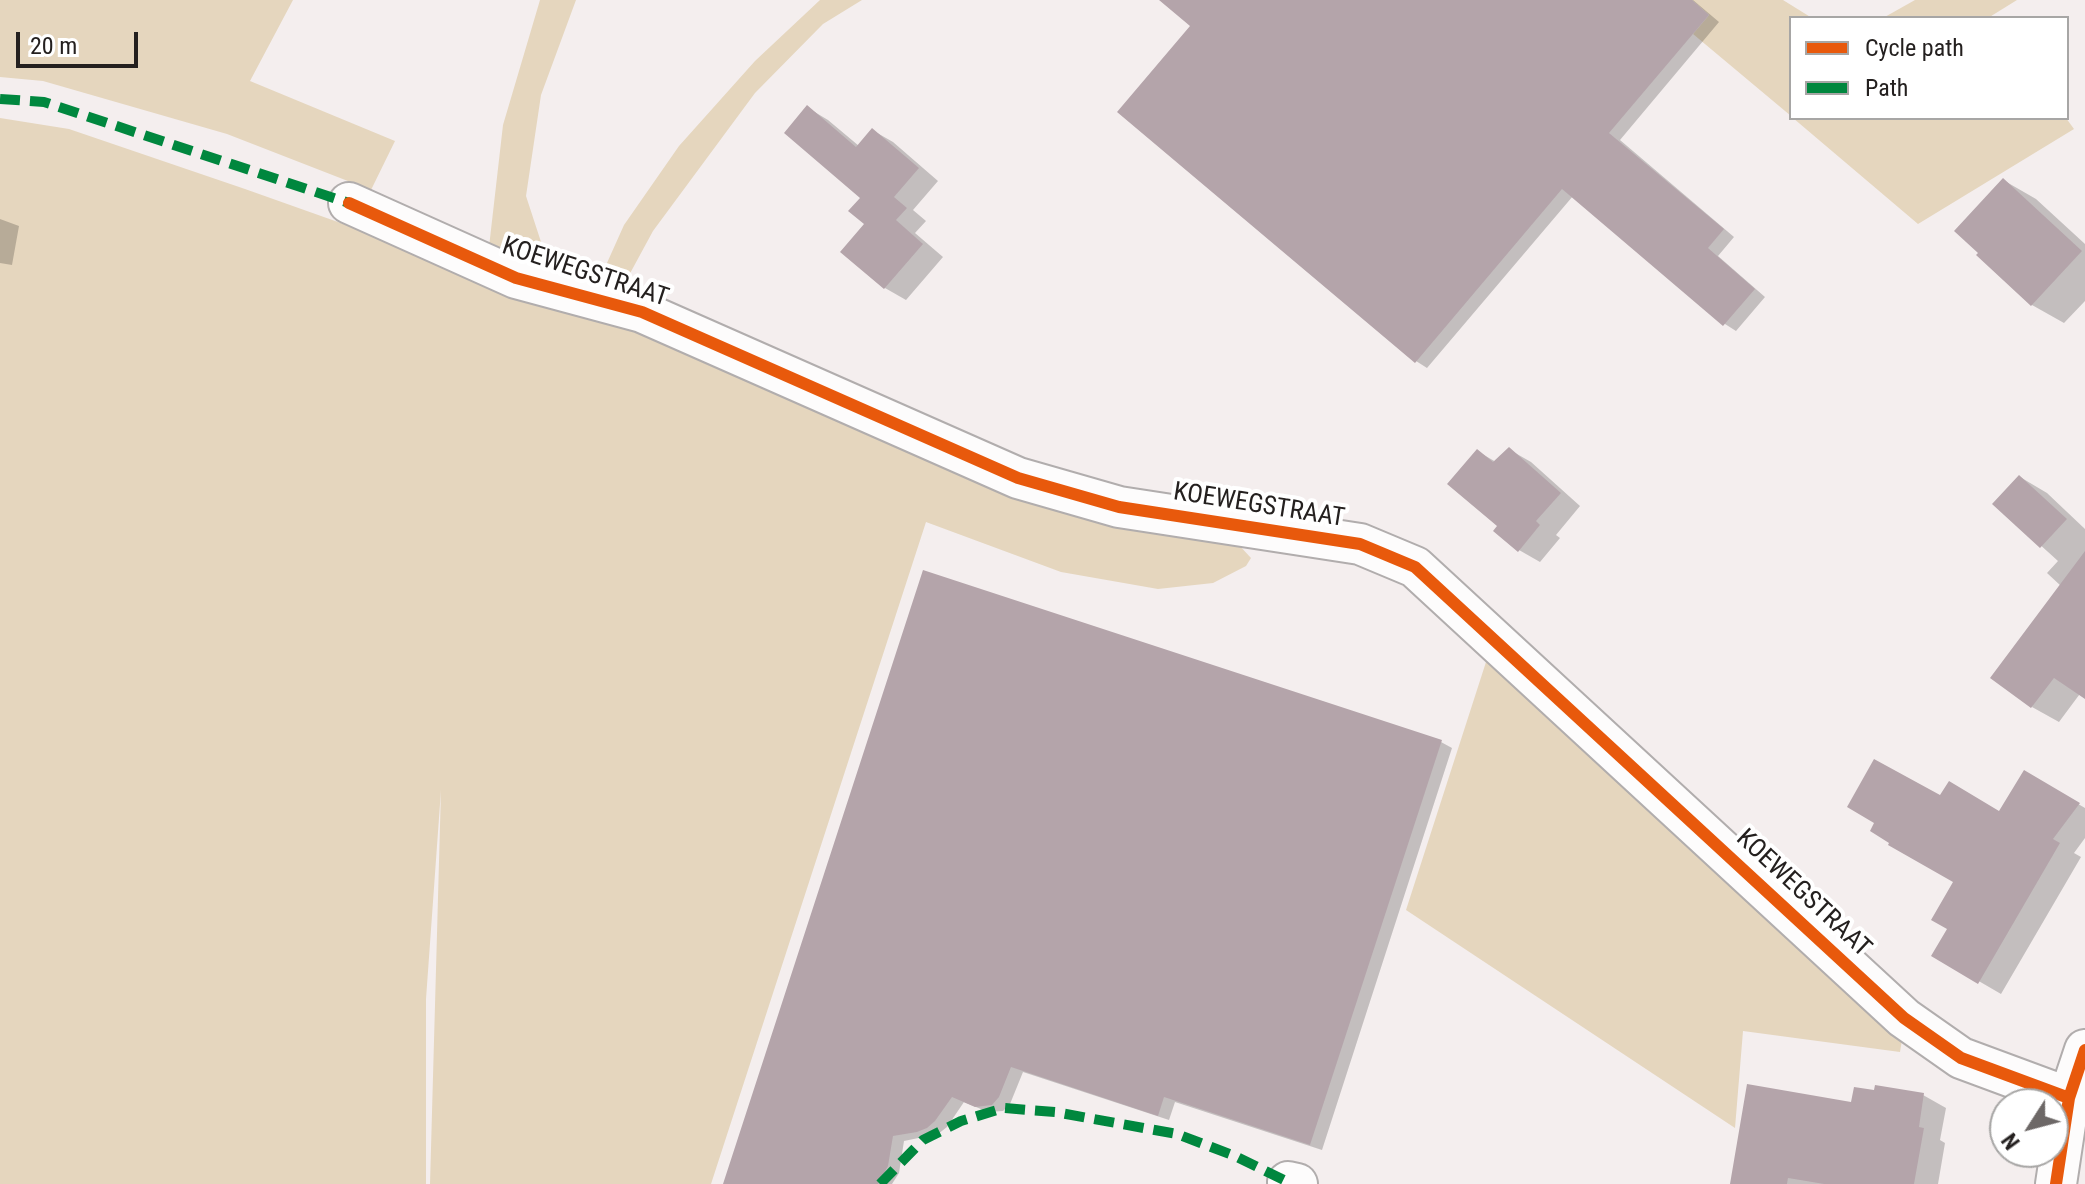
<!DOCTYPE html>
<html>
<head>
<meta charset="utf-8">
<style>
  body { margin:0 }
  #map { position:relative; width:2085px; height:1184px; overflow:hidden; background:#f4eeee; font-family:"Roboto Condensed",sans-serif }
  canvas { display:block }
  .legend { position:absolute; left:1789px; top:16px; width:280px; height:104px; box-sizing:border-box; background:#fff; border:2px solid #a7a6a5; margin:0; padding:10px 14px; list-style:none; font-size:24px; color:#24201f }
  .legend li { display:flex; align-items:center; gap:16px; height:40px }
  .legend b { width:40px; border:2px solid #a7a6a5 }
  .north { position:absolute; left:1989px; top:1088px; width:80px; height:80px; box-sizing:border-box; background:#fff; border:2px solid #a7a6a5; border-radius:50%; rotate:234deg; font-size:22px; font-weight:700; line-height:32px; text-align:center; color:#24201f }
  .north::after { content:''; display:block; margin:auto; width:28px; height:36px; background:#6d6867; clip-path:polygon(50% 0,100% 100%,50% 72%,0 100%) }
  .scale { position:absolute; left:16px; top:32px; width:122px; height:36px; box-sizing:border-box; border:4px solid #24201f; border-top:0; padding-left:10px; font-size:24px; line-height:28px; white-space:nowrap; color:#24201f; -webkit-text-stroke:6px #fff; paint-order:stroke }
</style>
</head>
<body>
<div id="map">
<canvas width="2085" height="1184"></canvas>
<ul class="legend">
<li><b style="height:10px;background:#e8590c"></b>Cycle path</li>
<li><b style="height:10px;background:#00873e"></b>Path</li>
</ul>
<div class="north">N</div>
<div class="scale">20 m</div>
</div>
<script>
const ctx = document.querySelector('canvas').getContext('2d');
ctx.lineJoin = 'round';
function fillPath(path, color) {
  ctx.fillStyle = color;
  ctx.fill(path, 'evenodd');
}
function toPath(rows) {
  const path = new Path2D();
  for (const r of rows) {
    path.moveTo(r[0], r[1]);
    for (let i = 2; i < r.length; i += 2) path.lineTo(r[i], r[i + 1]);
  }
  return path;
}
function stroke(path, color, width, dash) {
  ctx.strokeStyle = color;
  ctx.lineWidth = width;
  ctx.lineCap = dash ? 'butt' : 'round';
  ctx.setLineDash(dash || []);
  ctx.stroke(path);
}
function label(font, color, halo, rows, align = 'center') {
  ctx.font = font + ' "Roboto Condensed",sans-serif';
  ctx.lineWidth = 8;
  ctx.setLineDash([]);
  ctx.textBaseline = 'middle';
  ctx.strokeStyle = halo;
  ctx.fillStyle = color;
  for (const [text, x, y, turn = 0] of rows) {
    ctx.save();
    ctx.translate(x, y);
    ctx.rotate((+turn || 0) * Math.PI / 180);
    ctx.textAlign = isNaN(turn) ? turn : align;
    if (halo) ctx.strokeText(text, 0, 0);
    ctx.fillText(text, 0, 0);
    ctx.restore();
  }
}
fillPath(toPath([
  [0,0,293,0,250,81,395,141,371,190,227,134,43,81,0,77],
  [540,0,576,0,541,95,526,196,542,245,540,267,489,247,503,125],
  [820,0,862,0,823,24,755,93,653,231,621,290,598,283,624,225,679,146,755,61],
  [1692,0,1783,0,1812,18,1791,18,1791,116,1693,34,1709,15],
  [1915,0,2017,0,1988,18,1883,18],
  [0,118,69,129,245,189,473,270,513,287,525,302,594,317,673,343,1238,544,1251,558,1246,566,1213,583,1158,589,1061,572,926,522,711,1184,430,1184,441,790,426,999,426,1184,0,1184],
  [1793,118,2066,118,2074,129,1918,224],
  [1486,662,1903,1034,1900,1052,1743,1031,1735,1128,1406,910]
]), '#e5d6be');
fillPath(toPath([
  [1163,0,1693,0,1719,22,1620,140,1734,237,1718,256,1765,297,1736,331,1725,324,1573,196,1427,368,1416,361,1193,26],
  [808,108,828,120,859,146,872,130,893,142,938,181,913,210,926,221,915,233,943,257,906,300,885,288,866,224,863,198],
  [2003,180,2036,199,2085,244,2085,301,2064,323,2032,305],
  [0,219,19,226,12,265,0,263],
  [1510,450,1531,462,1580,506,1556,535,1560,538,1540,562,1519,550,1500,526,1477,451,1496,462],
  [2020,477,2047,493,2085,529,2085,687,2059,722,2032,707,2061,586,2047,573,2058,561,1995,504],
  [1441,742,1452,748,1322,1150,1175,1102,1169,1120,1023,1072,1010,1104,1003,1111,988,1112,964,1102,947,1127,938,1134,904,1141,899,1173,892,1184,725,1184],
  [2024,772,2085,808,2085,838,2074,853,2081,857,2001,994,1934,955,1950,929,1956,881,1941,798,2000,813],
  [1923,1095,1946,1108,1940,1140,1945,1143,1938,1184,1733,1184,1853,1104]
]), '#0003');
fillPath(toPath([
  [1159,0,1692,0,1709,15,1609,133,1724,229,1708,248,1755,289,1723,326,1562,189,1415,363,1117,112,1190,26],
  [807,105,856,147,872,128,919,168,894,197,907,208,896,220,923,244,884,289,840,252,864,224,848,211,860,198,784,133],
  [2003,178,2082,251,2031,306,1976,255,1978,253,1954,231],
  [1509,447,1561,493,1536,521,1540,525,1518,552,1493,531,1497,526,1447,484,1477,449,1493,462],
  [2019,475,2067,519,2040,548,1992,504],
  [2085,551,2085,699,2054,678,2031,708,1990,678],
  [923,570,1442,740,1310,1145,1164,1097,1158,1116,1011,1067,999,1097,992,1105,975,1107,952,1097,935,1121,927,1128,917,1132,893,1136,888,1166,878,1184,723,1184],
  [1874,759,1940,795,1949,781,1999,811,2024,770,2080,803,2053,839,2060,843,1978,984,1931,956,1947,929,1931,920,1953,882,1888,845,1889,843,1870,831,1874,823,1847,807],
  [1747,1084,1851,1102,1854,1087,1874,1090,1875,1085,1924,1093,1919,1127,1924,1128,1914,1184,1824,1184,1788,1178,1787,1184,1730,1184]
]), '#b4a4aa');
const street = toPath([
  [349,203,516,278,642,312,1018,478,1119,507,1360,544,1415,567,1904,1018,1961,1058,2069,1098],
  [1288,1182,1297,1184],
  [2056,1184,2069,1098,2085,1050]
]);
stroke(street, '#b1adad', 44);
stroke(street, '#fdfcfc', 40);
stroke(toPath([
  [0,99,44,102,349,203],
  [880,1184,923,1140,961,1121,1004,1108,1055,1112,1177,1134,1235,1156,1288,1182]
]), '#00873e', 10, [20, 10]);
stroke(toPath([
  [349,203,516,278,642,312,1018,478,1119,507,1360,544,1415,567,1904,1018,1961,1058,2069,1098],
  [2056,1184,2069,1098,2085,1050]
]), '#e8590c', 12);
label('26px', '#24201f', '#fff', [
  ["KOEWEGSTRAAT",585,273,18],
  ["KOEWEGSTRAAT",1259,506,9],
  ["KOEWEGSTRAAT",1803,894,43]
]);
</script>
</body>
</html>
